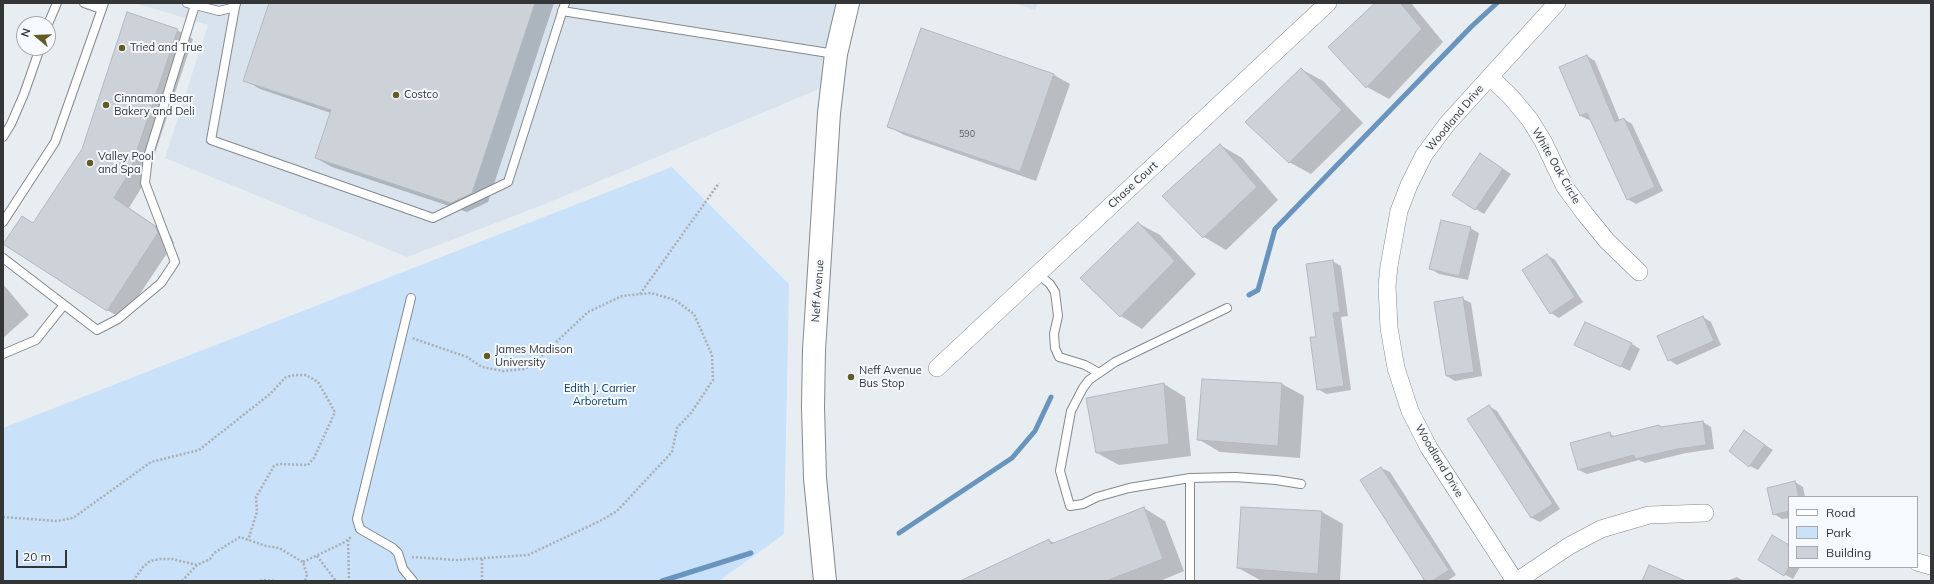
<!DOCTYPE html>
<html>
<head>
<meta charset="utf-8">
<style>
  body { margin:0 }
  #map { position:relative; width:1934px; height:584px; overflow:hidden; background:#e8edf2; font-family:Mulish,sans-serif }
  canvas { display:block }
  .frame { position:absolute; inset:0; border:4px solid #333537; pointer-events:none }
  .legend { position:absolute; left:1788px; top:496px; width:130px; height:72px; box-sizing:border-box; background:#f6fafe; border:1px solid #a8abae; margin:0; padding:5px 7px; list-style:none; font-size:12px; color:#333537 }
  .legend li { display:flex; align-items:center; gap:8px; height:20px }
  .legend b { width:20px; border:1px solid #a8abae }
  .north { position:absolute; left:16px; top:16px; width:40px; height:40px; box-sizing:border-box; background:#f6fafe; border:1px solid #a8abae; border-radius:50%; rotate:289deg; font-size:11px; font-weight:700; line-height:16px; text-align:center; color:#333537 }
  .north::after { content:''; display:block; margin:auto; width:14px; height:18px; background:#625b27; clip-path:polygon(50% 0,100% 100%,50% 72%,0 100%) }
  .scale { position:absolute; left:16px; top:550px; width:51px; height:18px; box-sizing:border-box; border:2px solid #333537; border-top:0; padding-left:5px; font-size:12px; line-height:14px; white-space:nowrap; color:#333537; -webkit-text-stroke:3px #f6fafe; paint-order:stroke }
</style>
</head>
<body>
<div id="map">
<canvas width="1934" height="584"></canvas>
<div class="frame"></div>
<ul class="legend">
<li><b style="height:5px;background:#fff"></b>Road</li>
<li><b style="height:11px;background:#c9e1f9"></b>Park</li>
<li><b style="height:11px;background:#cdd2d8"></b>Building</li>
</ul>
<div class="north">N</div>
<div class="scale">20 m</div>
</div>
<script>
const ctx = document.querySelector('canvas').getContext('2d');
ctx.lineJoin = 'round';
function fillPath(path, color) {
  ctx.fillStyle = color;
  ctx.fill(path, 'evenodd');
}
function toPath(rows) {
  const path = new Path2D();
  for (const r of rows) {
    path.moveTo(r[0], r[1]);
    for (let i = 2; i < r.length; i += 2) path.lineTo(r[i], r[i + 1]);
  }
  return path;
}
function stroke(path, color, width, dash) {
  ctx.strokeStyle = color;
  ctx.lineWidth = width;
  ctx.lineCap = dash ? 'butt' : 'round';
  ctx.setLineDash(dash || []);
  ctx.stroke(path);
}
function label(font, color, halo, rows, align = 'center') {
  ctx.font = font + ' Mulish,sans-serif';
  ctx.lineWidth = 4;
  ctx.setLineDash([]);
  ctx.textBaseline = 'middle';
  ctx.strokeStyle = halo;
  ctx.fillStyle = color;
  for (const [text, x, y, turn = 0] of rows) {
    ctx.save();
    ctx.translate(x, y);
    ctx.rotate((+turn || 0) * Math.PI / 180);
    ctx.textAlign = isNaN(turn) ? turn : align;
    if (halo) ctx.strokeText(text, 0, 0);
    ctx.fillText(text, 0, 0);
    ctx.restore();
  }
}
fillPath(toPath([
  [135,3,840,3,819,89,545,204,407,257,165,158,208,25],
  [1014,3,1038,3,1035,10]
]), '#d8e3ee');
fillPath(toPath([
  [672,167,789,284,784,534,719,581,3,581,3,428]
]), '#c9e1f9');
fillPath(toPath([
  [270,3,554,3,488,202,467,212,332,167,316,158,331,113,260,89,245,80],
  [1376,3,1411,3,1443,42,1389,99,1367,87],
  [177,30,193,39,146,180,129,208,171,236,174,243,123,319,107,310,33,224],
  [1587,56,1595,61,1620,121,1624,119,1632,124,1663,191,1636,204,1627,199,1591,119,1589,120,1581,116],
  [1301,69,1323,81,1363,123,1311,174,1289,162],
  [1054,75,1070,84,1036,181,904,135,888,126],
  [1220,145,1242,158,1278,200,1226,250,1204,237],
  [1489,159,1511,174,1484,214,1453,195],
  [1138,223,1160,235,1196,274,1142,329,1121,316,1082,278],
  [1470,228,1479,233,1468,280,1439,274,1431,269],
  [1547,255,1555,260,1583,302,1559,318,1551,313],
  [1332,261,1341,266,1348,316,1341,317,1351,390,1326,394,1318,389,1317,337],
  [3,284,29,315,3,338],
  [1463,299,1471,303,1482,376,1455,381,1447,376],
  [1703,317,1711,322,1721,345,1677,365,1669,360],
  [1632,344,1640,349,1630,371,1576,345],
  [1164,384,1185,397,1191,456,1119,465,1097,453],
  [1282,384,1304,396,1300,458,1220,452,1198,439],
  [1489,406,1497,411,1560,509,1540,522,1532,518,1469,419],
  [1703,422,1711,427,1714,449,1686,453,1645,463,1639,460,1587,474,1579,470,1610,434,1616,437,1659,426,1662,427],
  [1744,431,1773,450,1758,470,1750,466],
  [1381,468,1390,472,1456,575,1447,581,1426,581],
  [1795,482,1803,487,1805,497,1789,497,1789,518,1782,519,1774,514],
  [1144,508,1165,521,1184,571,1160,581,973,581,1049,540,1056,544],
  [1322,512,1343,524,1340,581,1260,580,1238,568],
  [1789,546,1789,567,1800,567,1793,579,1759,560],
  [1737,577,1744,581,1726,581]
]), '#0003');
stroke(toPath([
  [1249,295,1258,290,1275,229,1471,27,1497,3],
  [899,533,1012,458,1035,431,1051,397],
  [662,581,751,553]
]), '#6894bd', 5);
const building = toPath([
  [269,3,535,3,472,193,451,203,315,158,331,110,243,81,269,3],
  [1375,3,1400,3,1422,29,1366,88,1328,47,1375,3],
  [127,12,178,29,130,171,114,198,155,226,158,233,107,311,3,244,22,216,33,223,82,149,127,12],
  [921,28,1054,74,1020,172,887,127,921,28],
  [1587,55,1615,122,1624,118,1655,187,1627,200,1587,113,1580,116,1559,67,1587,55],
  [1301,68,1342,110,1289,163,1245,122,1301,68],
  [1220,144,1257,187,1203,238,1162,196,1220,144],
  [1480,153,1503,169,1475,210,1452,195,1480,153],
  [1441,220,1471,227,1459,276,1429,269,1441,220],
  [1138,222,1175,261,1120,317,1080,278,1138,222],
  [1547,254,1575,297,1550,314,1522,270,1547,254],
  [1333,260,1340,312,1333,313,1344,386,1317,390,1310,337,1316,337,1306,264,1333,260],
  [1463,297,1474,372,1446,376,1434,302,1463,297],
  [1703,316,1714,341,1668,361,1657,336,1703,316],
  [1585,322,1632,343,1621,367,1574,345,1585,322],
  [1202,379,1282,383,1278,446,1197,440,1202,379],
  [1164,383,1169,444,1096,453,1086,398,1164,383],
  [1489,405,1553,504,1531,518,1467,419,1489,405],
  [1703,421,1706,445,1677,449,1635,459,1634,455,1578,470,1570,443,1610,432,1611,437,1659,425,1660,427,1703,421],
  [1744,430,1765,445,1749,467,1729,451,1744,430],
  [1381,467,1449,570,1432,581,1425,581,1360,480,1381,467],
  [1795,481,1799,497,1789,497,1789,511,1773,515,1767,488,1795,481],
  [1144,507,1163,559,1106,581,960,581,1049,539,1051,544,1144,507],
  [1241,507,1322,511,1318,574,1237,568,1241,507],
  [1772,535,1789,545,1789,567,1784,576,1758,560,1772,535],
  [1649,565,1686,581,1642,581,1649,565]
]);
fillPath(building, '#cdd2d8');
stroke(building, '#b3b9be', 1);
const service = toPath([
  [84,3,101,9],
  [187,3,219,11,235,7,236,4],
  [235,7,211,140,433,218,508,182,565,3],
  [562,11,835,54],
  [48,24,57,3],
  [3,137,11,124,24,94,40,48],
  [3,222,55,142,104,3],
  [3,258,97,330,118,319,161,283,175,262,145,183,148,157,195,5],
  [1038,274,1050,284,1055,292,1058,316,1054,334,1055,348,1059,357,1085,365,1099,373],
  [411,298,357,519,360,529,393,548,398,553,403,569,413,581],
  [1227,308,1115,362,1089,380,1083,388,1071,411,1060,471,1070,506,1083,504,1097,497,1129,488,1190,478,1235,477,1276,480,1301,484],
  [3,354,36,340,63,306],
  [1190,478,1190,581]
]);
const minor = toPath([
  [1490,77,1511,97,1530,120,1543,141,1565,187,1585,214,1607,241,1639,272],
  [937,368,1328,3],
  [1917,562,1931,566],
  [1515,581,1429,448,1410,411,1396,368,1389,328,1387,286,1389,266,1399,211,1409,185,1424,155,1447,124,1557,3],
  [1517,581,1569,546,1601,529,1649,515,1705,513]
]);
const secondary = toPath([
  [825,581,815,478,813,407,814,350,829,113,836,54,848,3]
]);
stroke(service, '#84898e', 10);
stroke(minor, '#84898e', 18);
stroke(secondary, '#84898e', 24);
stroke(toPath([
  [640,294,719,183],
  [3,517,57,521,73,518,151,462,199,450,270,394,286,377,295,375,306,375,318,382,335,412,314,458,308,465,279,464,274,466,256,497,257,512,248,540],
  [348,540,349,581],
  [317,556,336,581],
  [412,557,457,560,528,555,602,520,617,511,672,452,677,428,691,413,713,380,712,355,694,314,675,300,651,293,622,296,588,312,536,361,525,369,503,371,482,367,467,357,412,338],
  [303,562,345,542,352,536],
  [133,581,143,567,150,561,160,559,172,559,197,565],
  [182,581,197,565,210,559,214,553,240,537,266,546,279,548,303,562,307,575,305,581],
  [260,581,262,580,276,581],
  [482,581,482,559]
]), '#aaaeb2', 2.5, [2, 2]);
stroke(service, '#fff', 8);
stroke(minor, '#fff', 17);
stroke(secondary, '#fff', 22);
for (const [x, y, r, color] of [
  [122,48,4,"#625b27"],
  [396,95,4,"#625b27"],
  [106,105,4,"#625b27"],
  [90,163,4,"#625b27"],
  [487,356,4,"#625b27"],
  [851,377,4,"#625b27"]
]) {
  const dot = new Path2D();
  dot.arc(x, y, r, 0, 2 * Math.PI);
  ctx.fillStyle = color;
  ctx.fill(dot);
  stroke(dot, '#f6fafe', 1.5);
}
label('9px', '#5a5c5f', null, [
  ["590",967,134]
]);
label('11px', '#333537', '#f6fafe', [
  ["Tried and True",130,48],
  ["Costco",404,95],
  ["Cinnamon Bear",114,99],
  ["Bakery and Deli",114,112],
  ["Valley Pool",98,157],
  ["and Spa",98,170],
  ["James Madison",495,350],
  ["University",495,363],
  ["Neff Avenue",859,371],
  ["Bus Stop",859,384]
], 'left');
label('11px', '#333537', '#f6fafe', [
  ["Woodland Drive",1455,118,-50],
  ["White Oak Circle",1556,166,60],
  ["Chase Court",1133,185,-43],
  ["Neff Avenue",818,291,-86],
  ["Woodland Drive",1439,461,59]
]);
label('11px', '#073d64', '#f6fafe', [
  ["Edith J. Carrier",600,389],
  ["Arboretum",600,402]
]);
</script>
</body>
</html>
